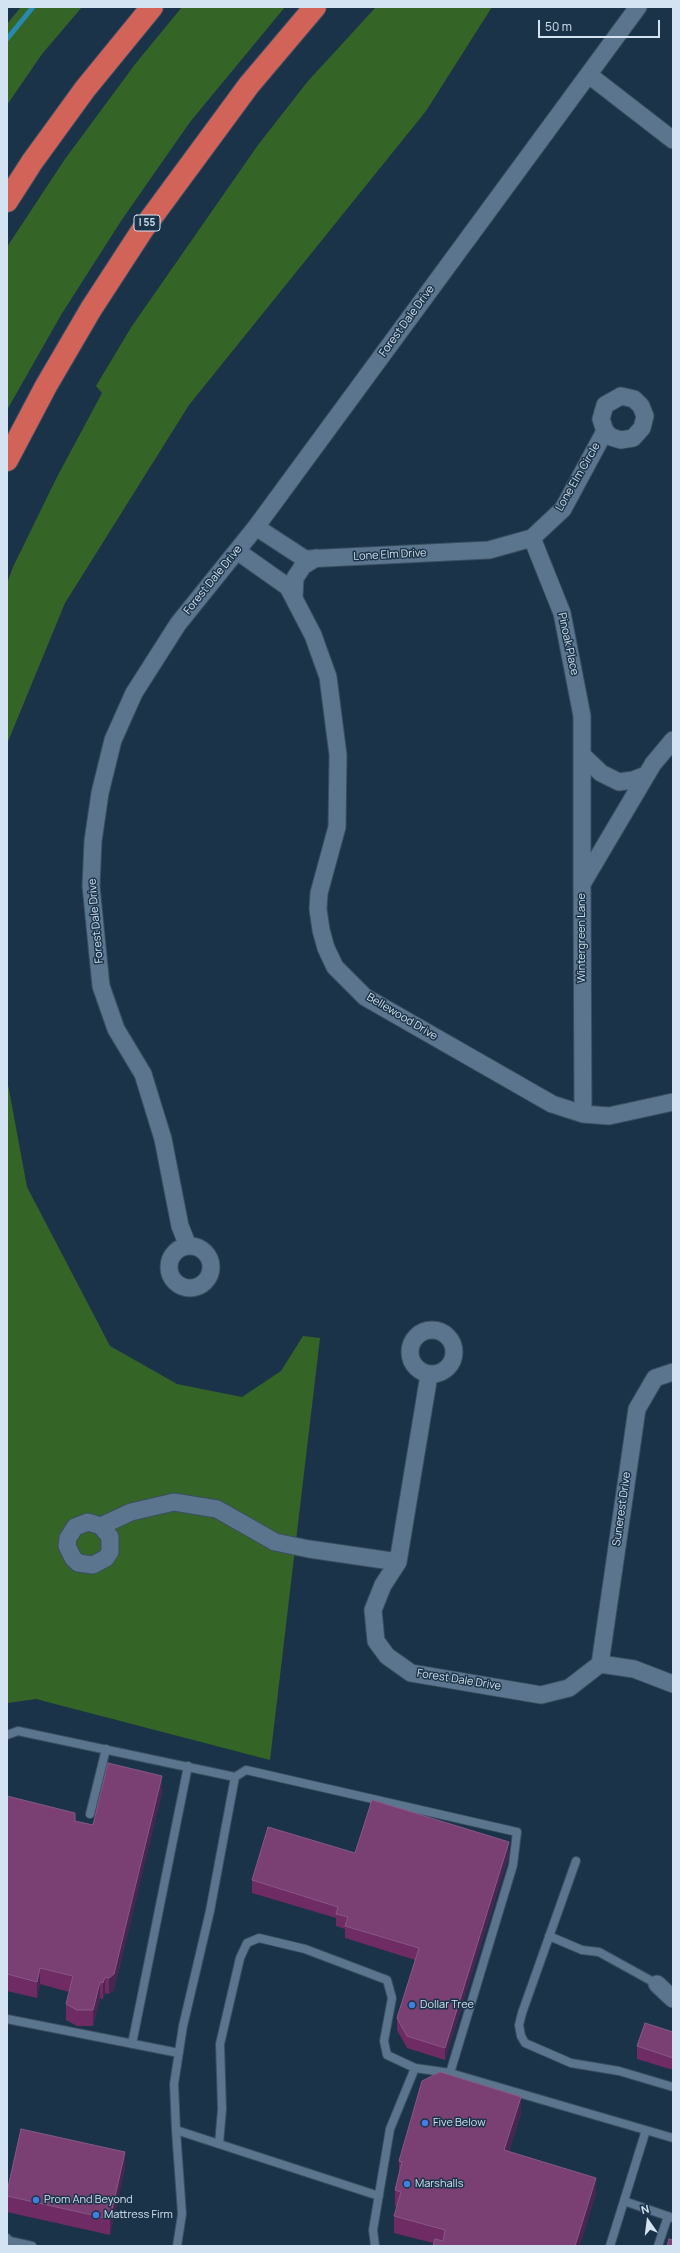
<!DOCTYPE html>
<html>
<head>
<meta charset="utf-8">
<style>
  body { margin:0 }
  #map { position:relative; width:680px; height:2253px; overflow:hidden; background:#1a3348; font-family:Manrope,sans-serif }
  canvas { display:block }
  .frame { position:absolute; inset:0; border:8px solid #d4e3f1; pointer-events:none }
  .north { position:absolute; left:628px; top:2201px; width:40px; height:40px; -webkit-text-stroke:3px #1a3348; paint-order:stroke; rotate:346deg; font-size:11px; font-weight:700; line-height:16px; text-align:center; color:#d4e3f1 }
  .north::after { content:''; display:block; margin:auto; width:14px; height:18px; background:#d4e3f1; clip-path:polygon(50% 0,100% 100%,50% 72%,0 100%) }
  .scale { position:absolute; left:538px; top:20px; width:122px; height:18px; box-sizing:border-box; border:2px solid #d4e3f1; border-top:0; padding-left:5px; font-size:12px; line-height:14px; white-space:nowrap; color:#d4e3f1; -webkit-text-stroke:3px #1a3348; paint-order:stroke }
</style>
</head>
<body>
<div id="map">
<canvas width="680" height="2253"></canvas>
<div class="frame"></div>
<div class="north">N</div>
<div class="scale">50 m</div>
</div>
<script>
const ctx = document.querySelector('canvas').getContext('2d');
ctx.lineJoin = 'round';
function fillPath(path, color) {
  ctx.fillStyle = color;
  ctx.fill(path, 'evenodd');
}
function toPath(rows) {
  const path = new Path2D();
  for (const r of rows) {
    if (r.length === 3) {
      path.moveTo(r[0] + r[2], r[1]);
      path.arc(r[0], r[1], r[2], 0, 2 * Math.PI);
      continue;
    }
    path.moveTo(r[0], r[1]);
    for (let i = 2; i < r.length; i += 2) path.lineTo(r[i], r[i + 1]);
  }
  return path;
}
function stroke(path, color, width, dash) {
  ctx.strokeStyle = color;
  ctx.lineWidth = width;
  ctx.lineCap = dash ? 'butt' : 'round';
  ctx.setLineDash(dash || []);
  ctx.stroke(path);
}
function label(font, color, halo, rows, align = 'center') {
  ctx.font = font + ' Manrope,sans-serif';
  ctx.lineWidth = 3;
  ctx.setLineDash([]);
  ctx.textBaseline = 'middle';
  ctx.strokeStyle = halo;
  ctx.fillStyle = color;
  for (const [text, x, y, turn = 0] of rows) {
    ctx.save();
    ctx.translate(x, y);
    ctx.rotate((+turn || 0) * Math.PI / 180);
    ctx.textAlign = isNaN(turn) ? turn : align;
    if (halo) ctx.strokeText(text, 0, 0);
    ctx.fillText(text, 0, 0);
    ctx.restore();
  }
}
fillPath(toPath([
  [21,7,82,7,42,54,7,105,7,24],
  [182,7,285,7,190,122,121,221,61,315,7,410,7,247,65,159,136,63],
  [376,7,492,7,426,111,189,405,65,603,7,744,7,583,13,567,57,477,102,393,96,386,132,326,258,145,308,81],
  [7,1079,27,1187,110,1346,177,1384,242,1397,281,1371,303,1336,320,1338,270,1760,36,1699,7,1703]
]), '#346526');
stroke(toPath([
  [7,39,33,7]
]), '#2789ad', 5);
const lane = toPath([
  [7,1735,18,1731,235,1777],
  [90,1814,106,1749],
  [576,1861,522,2013,519,2025,521,2036,525,2043,571,2063,619,2071,673,2087],
  [549,1936,582,1950,599,1952,657,1984],
  [7,2019,179,2053],
  [132,2044,188,1766],
  [176,2130,174,2084,183,2026,210,1911,235,1777,246,1770,517,1832,513,1865,450,2073],
  [219,2144,222,2109,220,2044,240,1958,247,1943,259,1938,305,1949,387,1980,392,1998,384,2041,387,2055,415,2068],
  [624,2201,673,2218],
  [7,2238,10,2241,32,2246],
  [177,2246,182,2214,176,2130,379,2196],
  [375,2246,373,2230,390,2129,415,2068,450,2073,673,2138],
  [610,2246,646,2130],
  [658,2246,668,2216]
]);
const street = toPath([
  [589,75,673,140],
  [256,527,305,559,489,550,532,538,563,509,605,431,601,419,605,405,621,396,634,399,641,406,645,416,642,428,633,438,621,440,611,437,605,431],
  [532,538,562,613,582,716,582,884],
  [237,551,288,587,313,635,328,677,338,755,337,827,319,893,318,909,321,930,326,948,335,967,365,997,552,1104,583,1114,609,1116,673,1102],
  [294,598,295,578,303,566,316,558],
  [582,755,601,773,619,782,633,780,646,775],
  [583,1114,582,884,653,764,673,740],
  [188,1246,180,1226,163,1139,143,1074,116,1029,101,986,91,886,93,841,100,793,113,740,134,693,178,624,256,527,638,7],
  [190,1267,21],
  [432,1352,22],
  [429,1375,398,1562,383,1585,373,1610,376,1641,387,1656,411,1673,541,1695,569,1688,600,1664,634,1669,673,1684],
  [101,1526,110,1537,110,1552,106,1558,93,1565,78,1563,73,1558,67,1546,68,1538,75,1527,88,1522,101,1526,131,1512,174,1502,217,1509,275,1542,309,1549,398,1562],
  [600,1664,637,1409,655,1378,673,1372],
  [657,1984,673,1999]
]);
const highway = toPath([
  [7,201,32,162,85,89,152,7],
  [7,460,46,386,91,309,143,229,249,85,315,7]
]);
stroke(lane, '#394e61', 10);
stroke(street, '#394e61', 19);
stroke(highway, '#394e61', 24);
stroke(lane, '#5a758d', 8);
stroke(street, '#5a758d', 17);
stroke(highway, '#d26359', 22);
fillPath(toPath([
  [162,1792,114,1990,109,1994,105,1993,103,1999,100,1998,93,2026,77,2026,66,2020,66,2004,69,1992,40,1984,37,1998,7,1991,7,1796,75,1821,93,1825],
  [355,1853,509,1855,445,2060,407,2048,397,2030,397,2018,415,1960,345,1938,345,1929,336,1926,336,1918,252,1893,252,1880],
  [673,2032,673,2070,637,2059,637,2046],
  [521,2113,509,2151,596,2194,433,2243,394,2233,394,2216,397,2207,395,2206,395,2190,399,2174,399,2161],
  [125,2168,110,2235,7,2212,7,2192]
]), '#6f2b64');
fillPath(toPath([
  [162,1776,162,1792,114,1990,109,1994,109,1978],
  [509,1842,509,1855,445,2060,445,2048],
  [40,1968,40,1984,37,1998,37,1982],
  [105,1977,105,1993,103,1999,103,1983],
  [100,1982,100,1998,93,2026,93,2010],
  [521,2097,521,2113,504,2166,504,2150],
  [125,2152,125,2168,110,2235,110,2219],
  [596,2178,596,2194,580,2246,575,2246]
]), '#482652');
const building = toPath([
  [108,1763,162,1776,114,1974,109,1978,105,1977,103,1983,100,1982,93,2010,77,2010,66,2004,73,1976,40,1968,37,1982,7,1974,7,1796,75,1813,75,1821,93,1825,108,1763],
  [372,1800,509,1842,445,2048,407,2036,397,2018,419,1948,345,1926,348,1917,336,1914,338,1907,252,1880,268,1827,355,1853,372,1800],
  [645,2023,673,2032,673,2058,637,2046,645,2023],
  [440,2072,521,2097,504,2150,596,2178,575,2246,433,2246,435,2239,443,2241,445,2230,394,2216,401,2192,395,2190,402,2162,399,2161,422,2081,440,2072],
  [21,2129,125,2152,110,2219,7,2196,7,2192,21,2129],
  [669,2239,673,2240,673,2246,667,2246,669,2239]
]);
fillPath(building, '#7a3f73');
stroke(building, '#885887', 1);
for (const [x, y, r, color] of [
  [412,2005,4,"#3f7fe0"],
  [425,2123,4,"#3f7fe0"],
  [407,2184,4,"#3f7fe0"],
  [36,2200,4,"#3f7fe0"],
  [96,2215,4,"#3f7fe0"]
]) {
  const dot = new Path2D();
  dot.arc(x, y, r, 0, 2 * Math.PI);
  ctx.fillStyle = color;
  ctx.fill(dot);
  stroke(dot, '#1a3348', 1.5);
}
for (const [x, y, w] of [
  [147,223,26]
]) {
  const box = new Path2D();
  box.roundRect(x - w / 2, y - 8, w, 16, 3);
  ctx.fillStyle = '#1a3348';
  ctx.fill(box);
  stroke(box, '#d4e3f1', 1);
}
label('bold 10px', '#d4e3f1', null, [
  ["I 55",147,223]
]);
label('11px', '#d4e3f1', '#1a3348', [
  ["Forest Dale Drive",407,321,-54],
  ["Lone Elm Circle",578,477,-60],
  ["Lone Elm Drive",390,555,-3],
  ["Forest Dale Drive",213,580,-51],
  ["Pinoak Place",568,644,78],
  ["Forest Dale Drive",96,921,-95],
  ["Wintergreen Lane",582,938,-90],
  ["Bellewood Drive",402,1017,31],
  ["Sunerest Drive",622,1509,-82],
  ["Forest Dale Drive",459,1680,9]
]);
label('11px', '#d4e3f1', '#1a3348', [
  ["Dollar Tree",420,2005],
  ["Five Below",433,2123],
  ["Marshalls",415,2184],
  ["Prom And Beyond",44,2200],
  ["Mattress Firm",104,2215]
], 'left');
</script>
</body>
</html>
